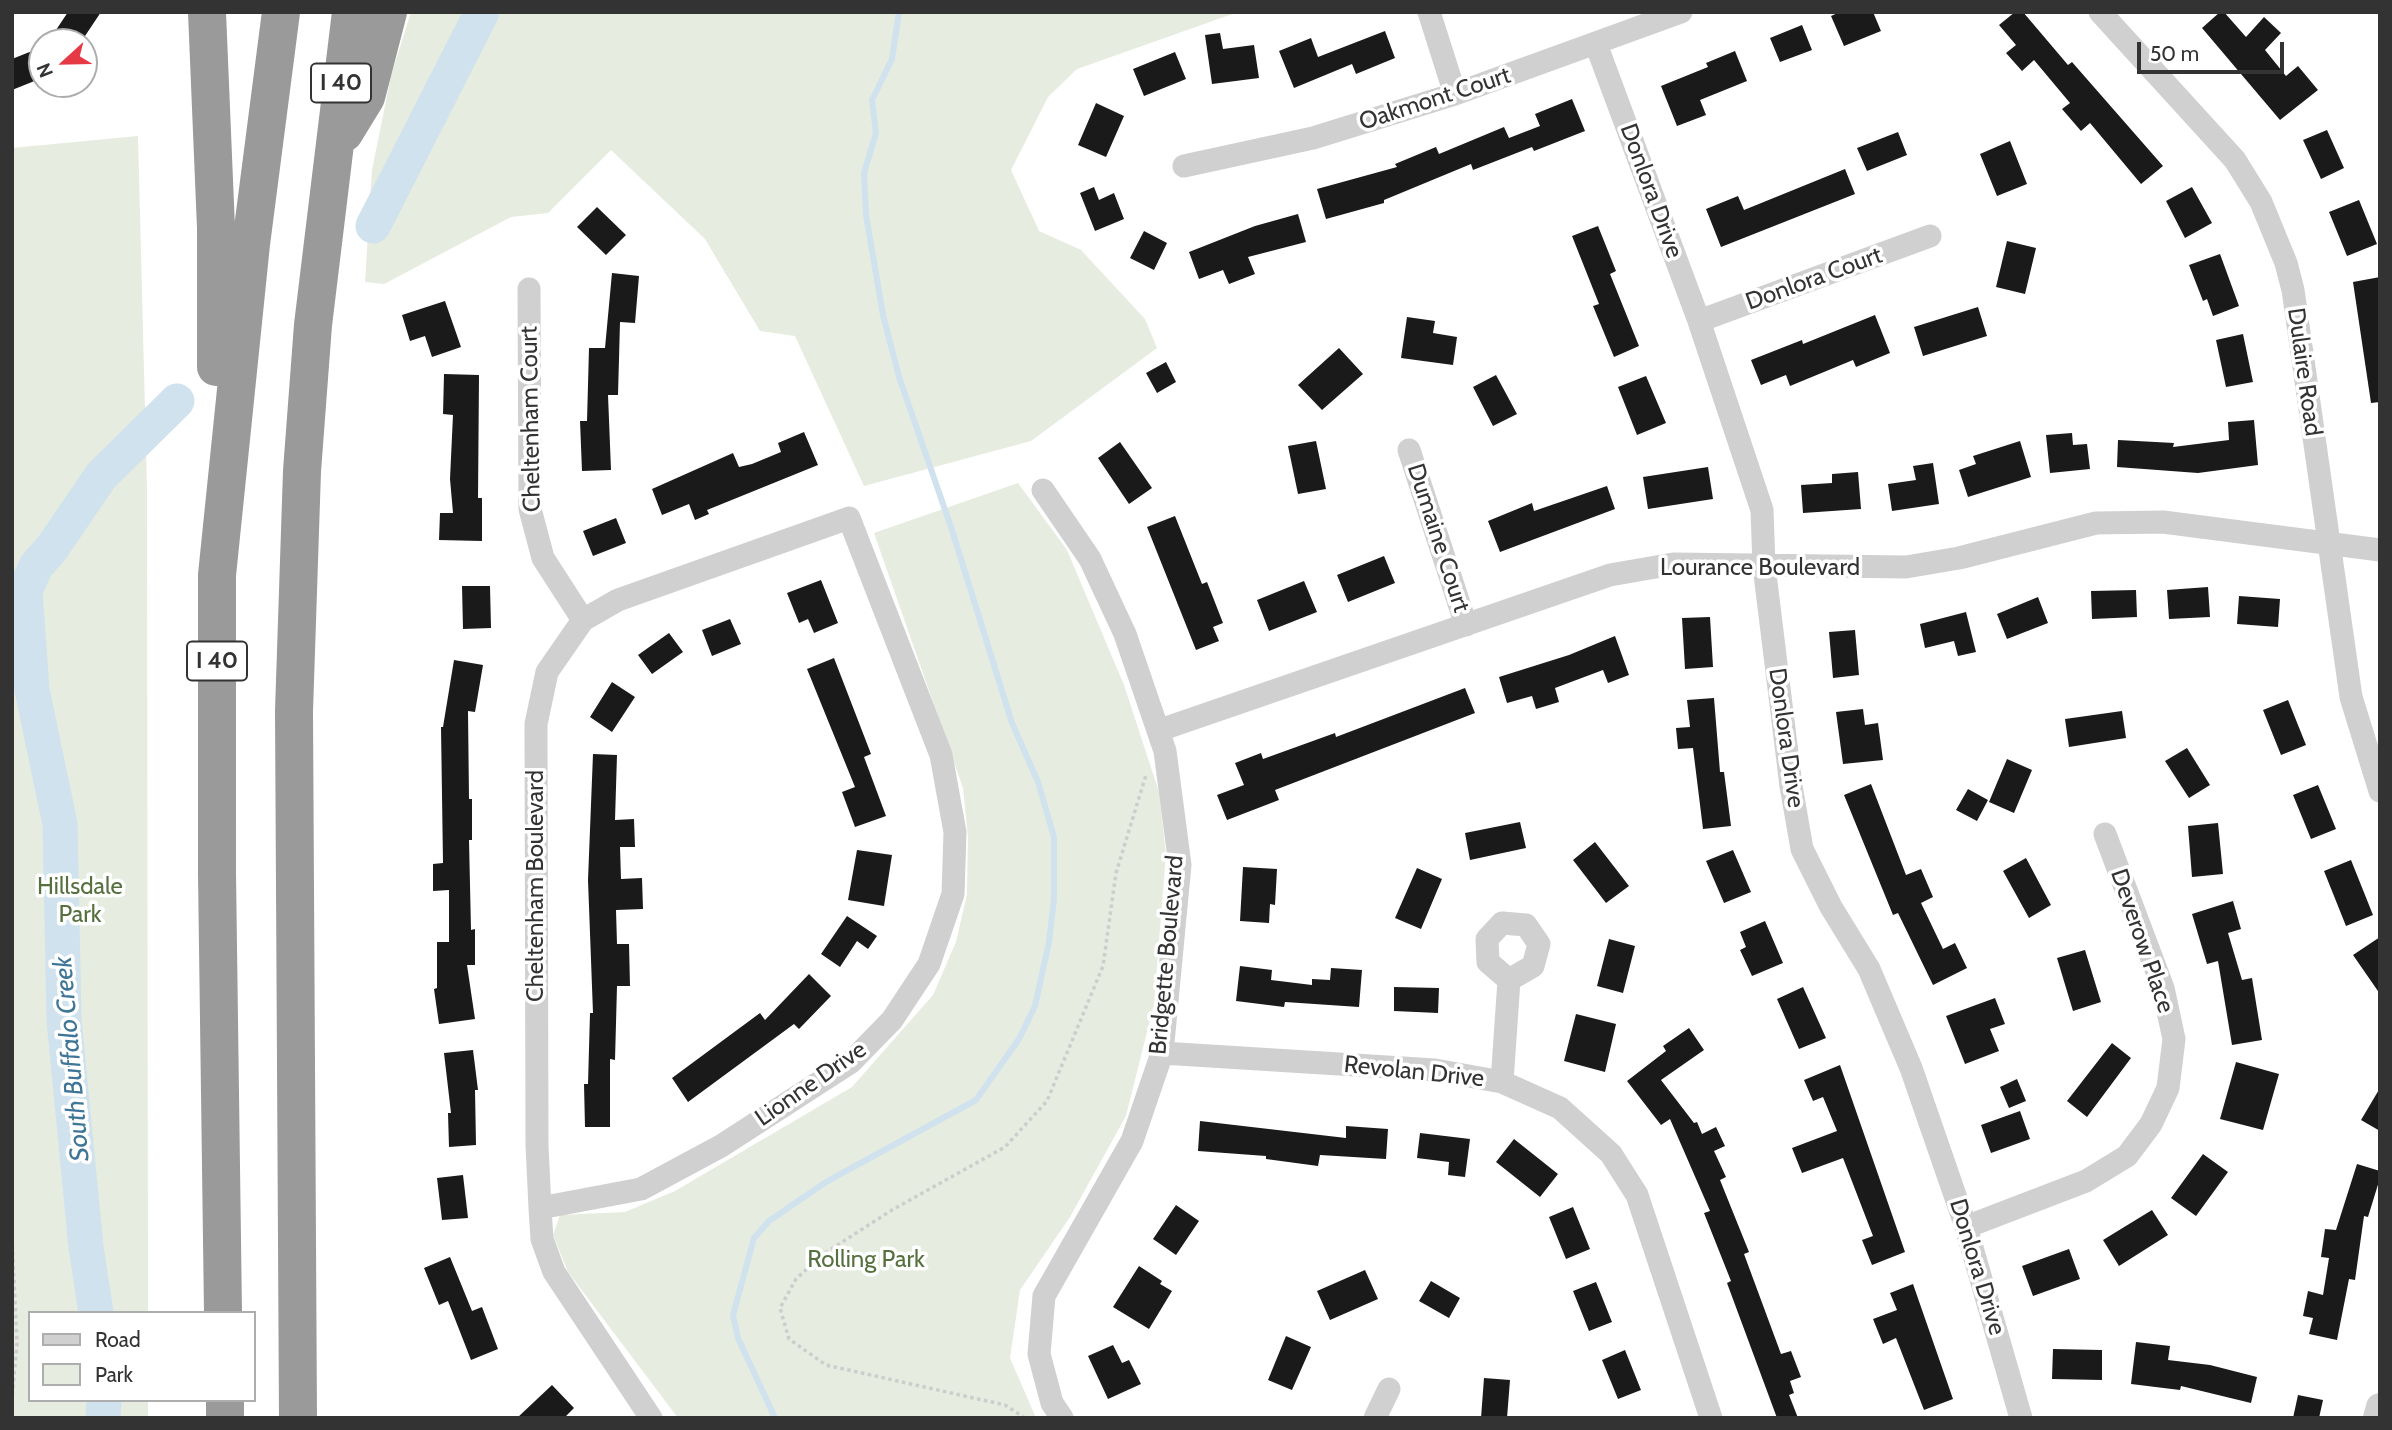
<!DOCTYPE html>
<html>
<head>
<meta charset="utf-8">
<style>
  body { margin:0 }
  #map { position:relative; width:2392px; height:1430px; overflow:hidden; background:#fff; font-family:Cabin,sans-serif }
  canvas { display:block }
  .frame { position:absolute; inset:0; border:14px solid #333; pointer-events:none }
  .legend { position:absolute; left:28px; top:1311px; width:228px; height:91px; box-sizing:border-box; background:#fff; border:2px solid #adadad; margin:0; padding:9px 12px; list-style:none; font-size:21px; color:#333 }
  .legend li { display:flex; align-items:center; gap:14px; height:35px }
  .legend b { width:35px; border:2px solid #adadad }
  .north { position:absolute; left:28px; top:28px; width:70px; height:70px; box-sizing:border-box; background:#fff; border:2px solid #adadad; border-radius:50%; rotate:248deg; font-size:19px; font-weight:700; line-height:28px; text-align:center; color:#333 }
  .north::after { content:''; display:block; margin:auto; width:24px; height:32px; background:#e63946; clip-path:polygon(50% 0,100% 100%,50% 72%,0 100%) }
  .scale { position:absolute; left:2137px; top:42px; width:147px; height:32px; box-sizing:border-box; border:4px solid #333; border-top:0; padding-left:9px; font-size:21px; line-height:24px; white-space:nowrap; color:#333; -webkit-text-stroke:5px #fff; paint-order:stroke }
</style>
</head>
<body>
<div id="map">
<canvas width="2392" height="1430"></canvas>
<div class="frame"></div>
<ul class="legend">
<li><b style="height:9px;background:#d0d0d0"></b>Road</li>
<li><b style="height:19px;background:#e6ecdf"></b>Park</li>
</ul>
<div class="north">N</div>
<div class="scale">50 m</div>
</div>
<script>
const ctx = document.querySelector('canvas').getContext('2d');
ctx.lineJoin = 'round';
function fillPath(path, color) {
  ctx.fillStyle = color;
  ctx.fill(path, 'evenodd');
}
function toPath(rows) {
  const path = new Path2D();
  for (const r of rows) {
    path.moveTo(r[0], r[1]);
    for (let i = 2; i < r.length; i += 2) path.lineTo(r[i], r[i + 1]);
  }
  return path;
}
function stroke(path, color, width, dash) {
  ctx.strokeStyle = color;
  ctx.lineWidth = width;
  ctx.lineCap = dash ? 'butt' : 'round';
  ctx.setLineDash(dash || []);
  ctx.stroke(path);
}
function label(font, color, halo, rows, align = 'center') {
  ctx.font = font + ' Cabin,sans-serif';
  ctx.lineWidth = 7;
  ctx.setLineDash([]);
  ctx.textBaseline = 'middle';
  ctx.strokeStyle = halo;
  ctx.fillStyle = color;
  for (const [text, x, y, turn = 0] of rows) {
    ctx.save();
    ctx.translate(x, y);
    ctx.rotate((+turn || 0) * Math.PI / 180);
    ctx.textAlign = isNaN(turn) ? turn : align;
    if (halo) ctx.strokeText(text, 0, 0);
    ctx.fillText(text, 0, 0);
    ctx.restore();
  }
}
fillPath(toPath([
  [411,12,1238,12,1077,69,1048,97,1011,170,1039,231,1081,250,1145,319,1157,348,1031,441,864,486,795,336,760,331,705,239,611,150,548,213,511,217,384,284,365,282,372,170,391,76],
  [138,136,147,489,148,1313,30,1313,30,1400,148,1400,148,1418,12,1418,12,148],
  [1018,483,1067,550,1124,685,1159,792,1166,854,1154,1004,1126,1116,1070,1217,1020,1290,1010,1358,1036,1418,678,1418,568,1272,553,1235,560,1215,625,1212,675,1191,852,1087,933,995,956,942,967,894,968,837,963,788,874,533]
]), '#e6ecdf');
stroke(toPath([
  [775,1418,738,1338,733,1315,754,1238,769,1221,826,1182,976,1100,1019,1039,1035,1006,1049,942,1054,899,1054,837,1038,782,1012,723,951,527,899,377,883,315,866,215,864,173,876,133,872,100,892,59,899,12]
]), '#cfe2ee', 6);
stroke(toPath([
  [373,226,482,12],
  [96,1313,86,1247,64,1020,60,824,32,690,25,591,36,566,52,548,101,476,177,401],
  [103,1418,104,1400]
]), '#cfe2ee', 35);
fillPath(toPath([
  [68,12,101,12,81,42,67,42,54,33],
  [1840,12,1873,12,1881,31,1844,46,1831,16],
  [2015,12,2023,12,2068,65,2072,62,2163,166,2141,184,2090,123,2081,131,2062,109,2070,103,2034,60,2022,71,2006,53,2016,45,1999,25],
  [2220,12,2224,12,2246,37,2264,17,2281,33,2265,50,2286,76,2298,66,2318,90,2280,120,2202,28],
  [1802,25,1812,50,1780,62,1770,38],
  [1385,31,1395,58,1356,74,1352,64,1294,88,1279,51,1311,38,1318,57],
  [1220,33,1223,49,1254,45,1259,78,1212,84,1205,35],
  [42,47,42,78,12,90,12,59],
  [1735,51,1747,81,1700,100,1706,115,1677,126,1661,86,1708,67,1706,63],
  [1175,52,1186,79,1144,96,1133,69],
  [1572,99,1585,131,1534,151,1532,147,1473,170,1471,164,1384,200,1384,203,1326,219,1317,189,1397,167,1395,164,1436,147,1439,154,1504,127,1509,138,1540,126,1535,114],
  [1096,103,1124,116,1106,157,1078,145],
  [2327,130,2344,168,2321,179,2303,140],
  [1898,132,1907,155,1867,171,1857,148],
  [2010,141,2027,184,1997,196,1980,154],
  [1845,169,1855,194,1721,247,1706,209,1738,196,1744,210],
  [1094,187,1099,200,1114,193,1124,219,1095,231,1080,193],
  [2192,187,2212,223,2185,238,2166,201],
  [2359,200,2377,244,2347,256,2329,212],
  [597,207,626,235,606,255,577,227],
  [1298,214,1306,242,1248,257,1255,274,1229,284,1223,270,1199,279,1189,252,1255,226],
  [1598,226,1616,271,1610,274,1639,346,1614,357,1593,306,1599,304,1572,236],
  [1144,231,1167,243,1154,270,1130,258],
  [2007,241,2036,248,2025,294,1996,287],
  [2220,254,2239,306,2213,316,2207,299,2203,301,2189,265],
  [612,273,639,276,635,323,620,322,618,395,608,395,611,470,582,471,580,421,587,421,589,348,605,348],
  [2380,277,2380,402,2371,403,2353,282],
  [445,301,461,347,432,357,425,336,410,341,402,315],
  [1978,307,1987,336,1923,356,1914,327],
  [1875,315,1890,353,1856,367,1853,360,1790,386,1786,375,1761,385,1751,360,1802,340,1803,344],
  [1407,317,1435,321,1433,333,1457,337,1453,365,1401,358],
  [2243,334,2253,382,2226,387,2216,340],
  [1339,348,1363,374,1322,410,1298,385],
  [1166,362,1176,382,1157,393,1146,373],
  [444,374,479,375,478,498,482,498,482,541,439,540,440,513,453,513,450,479,453,415,443,414],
  [1496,375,1517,414,1493,426,1473,387],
  [1646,376,1666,423,1637,435,1618,387],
  [2254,420,2258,465,2198,473,2117,467,2118,440,2174,443,2173,447,2229,440,2228,422],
  [804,432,818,465,707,510,709,514,695,520,689,504,662,515,652,489,733,453,739,467,752,464,781,452,778,443],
  [2072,433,2073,445,2087,444,2090,469,2050,473,2046,435],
  [1316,441,1326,489,1298,494,1288,446],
  [2020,441,2031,477,1968,497,1959,470,1976,464,1973,456],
  [1120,442,1152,488,1129,504,1098,458],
  [1933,463,1939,504,1892,511,1888,484,1916,480,1913,466],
  [1708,467,1713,499,1648,509,1643,477],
  [1858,472,1861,509,1803,513,1801,485,1832,483,1832,474],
  [1607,486,1615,509,1500,552,1488,521,1532,503,1534,511],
  [1175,516,1202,584,1207,582,1223,623,1213,627,1219,641,1196,650,1147,527],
  [616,518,626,543,593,556,583,531],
  [1384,556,1395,583,1348,602,1337,575],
  [821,580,838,623,814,633,808,619,799,623,787,593],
  [1304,581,1317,612,1269,631,1257,600],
  [462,586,490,586,491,628,463,629],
  [2208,587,2210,617,2169,619,2167,590],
  [2136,590,2137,617,2092,619,2091,591],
  [2239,596,2280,599,2278,627,2237,624],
  [2038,597,2048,623,2007,639,1997,614],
  [1966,612,1976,652,1958,656,1954,641,1925,648,1920,624],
  [1710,617,1713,667,1685,669,1682,618],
  [730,619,741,644,712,656,702,630],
  [1855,630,1859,675,1833,678,1829,632],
  [669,633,683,652,652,674,638,655],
  [1615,636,1629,675,1608,683,1603,670,1555,688,1559,702,1536,709,1532,696,1507,703,1499,677,1569,655],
  [834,658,871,754,864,757,886,816,855,827,842,792,855,787,807,669],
  [454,660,483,665,475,712,468,711,469,799,472,799,472,840,469,840,471,930,475,929,475,965,467,965,475,1019,439,1024,434,989,437,988,437,942,449,942,449,890,433,891,433,864,443,863,441,727,443,727],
  [612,682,635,697,612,732,590,717],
  [1465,688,1475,713,1275,790,1279,800,1227,820,1217,795,1244,785,1235,763,1261,753,1263,759,1335,733,1336,737],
  [1714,698,1720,772,1724,772,1731,826,1703,829,1693,748,1678,749,1676,728,1690,727,1687,700],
  [2288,700,2306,745,2281,755,2263,710],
  [1863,709,1865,725,1878,723,1883,760,1843,764,1836,712],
  [2122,711,2126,738,2069,747,2065,719],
  [2187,748,2210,785,2189,798,2165,761],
  [593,754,617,755,615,820,634,819,635,847,620,847,621,879,642,878,643,909,616,910,617,944,629,944,630,986,617,986,615,1060,610,1059,610,1127,585,1127,584,1084,588,1084,590,1013,593,1013,588,880],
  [2007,759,2032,770,2014,813,1989,802],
  [1871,784,1906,875,1921,869,1933,897,1921,903,1943,949,1955,943,1967,968,1933,985,1898,913,1893,915,1844,795],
  [2318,785,2336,829,2311,839,2293,795],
  [1968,789,1988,800,1977,821,1956,810],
  [1520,822,1526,848,1470,860,1465,833],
  [2218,823,2223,874,2192,877,2188,826],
  [1595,842,1629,886,1606,903,1573,860],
  [857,850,892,855,884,906,848,900],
  [1733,850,1751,892,1724,903,1706,861],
  [2026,858,2051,905,2029,918,2003,871],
  [2351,860,2373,915,2346,926,2324,871],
  [1243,867,1277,869,1275,905,1270,904,1269,923,1240,921],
  [1417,868,1442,879,1421,929,1395,918],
  [2233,901,2241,929,2228,933,2242,980,2252,978,2262,1040,2232,1045,2218,961,2207,964,2192,914],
  [847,916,877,936,868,949,857,941,840,967,821,954],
  [1765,921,1783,963,1752,976,1740,950,1746,947,1740,932],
  [2380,937,2380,994,2353,955],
  [1609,939,1635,946,1623,993,1597,986],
  [2085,950,2101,1002,2073,1011,2057,958],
  [1240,966,1272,970,1271,980,1312,985,1312,979,1330,980,1331,968,1362,970,1359,1007,1285,1002,1284,1007,1236,1001],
  [809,974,831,996,799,1029,794,1024,688,1102,672,1078,760,1013,765,1020],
  [1394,987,1439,988,1438,1013,1394,1011],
  [1803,987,1826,1038,1799,1049,1777,999],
  [1995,998,2005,1024,1990,1029,1999,1051,1965,1064,1946,1016],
  [1576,1014,1616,1024,1605,1072,1564,1061],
  [1689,1028,1704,1050,1661,1080,1694,1123,1697,1122,1702,1134,1716,1127,1725,1146,1714,1151,1726,1177,1720,1180,1749,1252,1744,1254,1781,1354,1791,1351,1801,1377,1790,1381,1794,1393,1789,1395,1798,1418,1777,1418,1727,1283,1731,1281,1704,1213,1710,1211,1670,1119,1661,1125,1627,1081,1666,1051,1663,1046],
  [2112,1043,2131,1058,2087,1117,2067,1101],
  [473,1050,478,1090,475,1090,476,1145,449,1147,448,1113,451,1113,444,1053],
  [2236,1062,2279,1074,2263,1130,2220,1119],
  [1840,1065,1905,1252,1872,1265,1862,1240,1873,1236,1843,1158,1802,1173,1792,1148,1837,1131,1823,1097,1813,1101,1804,1080],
  [2017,1079,2026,1101,2009,1108,2000,1087],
  [2380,1088,2380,1131,2361,1120],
  [2020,1111,2030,1139,1991,1153,1981,1125],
  [1200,1121,1346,1138,1346,1126,1388,1129,1386,1159,1320,1155,1318,1166,1266,1159,1266,1156,1198,1151],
  [1420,1133,1470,1139,1465,1177,1448,1175,1449,1162,1417,1158],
  [1514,1139,1558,1174,1540,1197,1496,1162],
  [2203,1154,2228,1172,2196,1216,2171,1198],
  [2357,1164,2380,1171,2380,1178,2368,1217,2364,1216,2355,1280,2349,1279,2337,1340,2309,1334,2313,1318,2303,1316,2308,1291,2323,1295,2329,1258,2321,1257,2325,1229,2336,1230],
  [463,1175,468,1218,442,1220,437,1178],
  [1176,1205,1199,1221,1176,1255,1153,1239],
  [1573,1207,1590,1249,1566,1259,1549,1217],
  [2152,1210,2168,1235,2119,1266,2103,1240],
  [2069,1249,2080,1279,2033,1296,2022,1266],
  [450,1257,472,1311,482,1307,498,1349,471,1360,448,1301,439,1305,424,1268],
  [1139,1266,1162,1281,1160,1284,1172,1291,1149,1329,1113,1307],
  [1365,1270,1378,1299,1330,1320,1317,1291],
  [1431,1281,1460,1298,1449,1318,1419,1301],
  [1596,1282,1612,1322,1589,1331,1573,1291],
  [1913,1284,1953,1399,1924,1410,1896,1338,1883,1344,1873,1319,1897,1310,1890,1293],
  [1286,1336,1311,1347,1292,1390,1268,1380],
  [2136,1342,2170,1346,2168,1360,2210,1365,2257,1377,2251,1403,2181,1386,2180,1390,2131,1384],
  [1113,1345,1122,1363,1129,1360,1141,1384,1108,1399,1088,1356],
  [2053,1349,2102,1350,2102,1380,2052,1379],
  [1625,1350,1641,1390,1618,1399,1602,1360],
  [1484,1378,1510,1380,1507,1418,1481,1418],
  [552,1385,574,1408,564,1418,517,1418],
  [2298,1395,2323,1400,2319,1418,2293,1418]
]), '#1a1a1a');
stroke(toPath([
  [12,1238,17,1343,12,1399],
  [1025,1418,1005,1405,826,1365,789,1339,780,1308,796,1279,822,1255,892,1210,1005,1147,1047,1101,1103,966,1116,873,1146,775]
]), '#cdcdcd', 3.5, [3.5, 3.5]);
stroke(toPath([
  [1429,12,1455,94],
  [2100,12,2235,160,2261,202,2286,263,2293,290,2351,697,2380,791],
  [1596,44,1699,321,1762,510,1764,566,1791,786,1802,849,1831,907,1869,969,1911,1068,1966,1227,2021,1418],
  [1184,166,1313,138,1455,94,1681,12],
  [529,289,530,509,543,558,583,620],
  [1699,321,1930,236],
  [1409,450,1466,625],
  [1043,490,1090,559,1125,634,1165,751,1180,865,1162,1053,1132,1141,1044,1296,1039,1354,1052,1403,1062,1418],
  [1160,730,1610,575,1673,564,1906,567,1959,558,2096,523,2163,522,2380,550],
  [1162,1053,1435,1070,1502,1082,1560,1108,1611,1154,1637,1195,1711,1418],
  [1502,1082,1509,980,1488,962,1487,939,1502,923,1526,925,1539,944,1533,966,1509,980],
  [540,1208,641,1189,721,1146,851,1062,892,1020,929,964,953,894,955,832,941,755,849,518,618,600,583,620,547,672,536,724,537,1146,540,1208,542,1239,554,1272,651,1418],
  [1966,1227,2086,1181,2127,1156,2151,1124,2168,1088,2174,1039,2163,988,2105,834],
  [1375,1418,1389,1389]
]), '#d0d0d0', 23);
stroke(toPath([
  [2377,1418,2380,1407]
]), '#d0d0d0', 28);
stroke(toPath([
  [207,12,216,228,216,367],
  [344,133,366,97,388,12],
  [223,1313,217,873,217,575,251,244,281,12],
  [225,1400,225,1418],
  [298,1418,294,711,302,471,313,325,351,12]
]), '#9a9a9a', 38);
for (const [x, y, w] of [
  [341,83,60],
  [217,661,60]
]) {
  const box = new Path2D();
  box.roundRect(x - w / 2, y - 19.5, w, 39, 5);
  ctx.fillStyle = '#fff';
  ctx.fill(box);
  stroke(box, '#333', 2);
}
label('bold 23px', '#333', null, [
  ["I 40",341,83],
  ["I 40",217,661]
]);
label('24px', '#333', '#fff', [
  ["Oakmont Court",1435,99,-18],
  ["Donlora Drive",1651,191,70],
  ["Donlora Court",1814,279,-20],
  ["Dulaire Road",2304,372,82],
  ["Cheltenham Court",531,419,-91],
  ["Dumaine Court",1438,538,72],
  ["Lourance Boulevard",1760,568],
  ["Donlora Drive",1786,738,82],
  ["Cheltenham Boulevard",536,886,-90],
  ["Deverow Place",2142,941,71],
  ["Bridgette Boulevard",1167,955,-85],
  ["Revolan Drive",1414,1072,6],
  ["Lionne Drive",811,1084,-35],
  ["Donlora Drive",1977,1267,73]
]);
label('24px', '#56703f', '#fff', [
  ["Hillsdale",80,887],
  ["Park",80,915],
  ["Rolling Park",866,1260]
]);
label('italic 26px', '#3f7597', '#fff', [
  ["South Buffalo Creek",72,1059,-95]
]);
</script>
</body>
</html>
